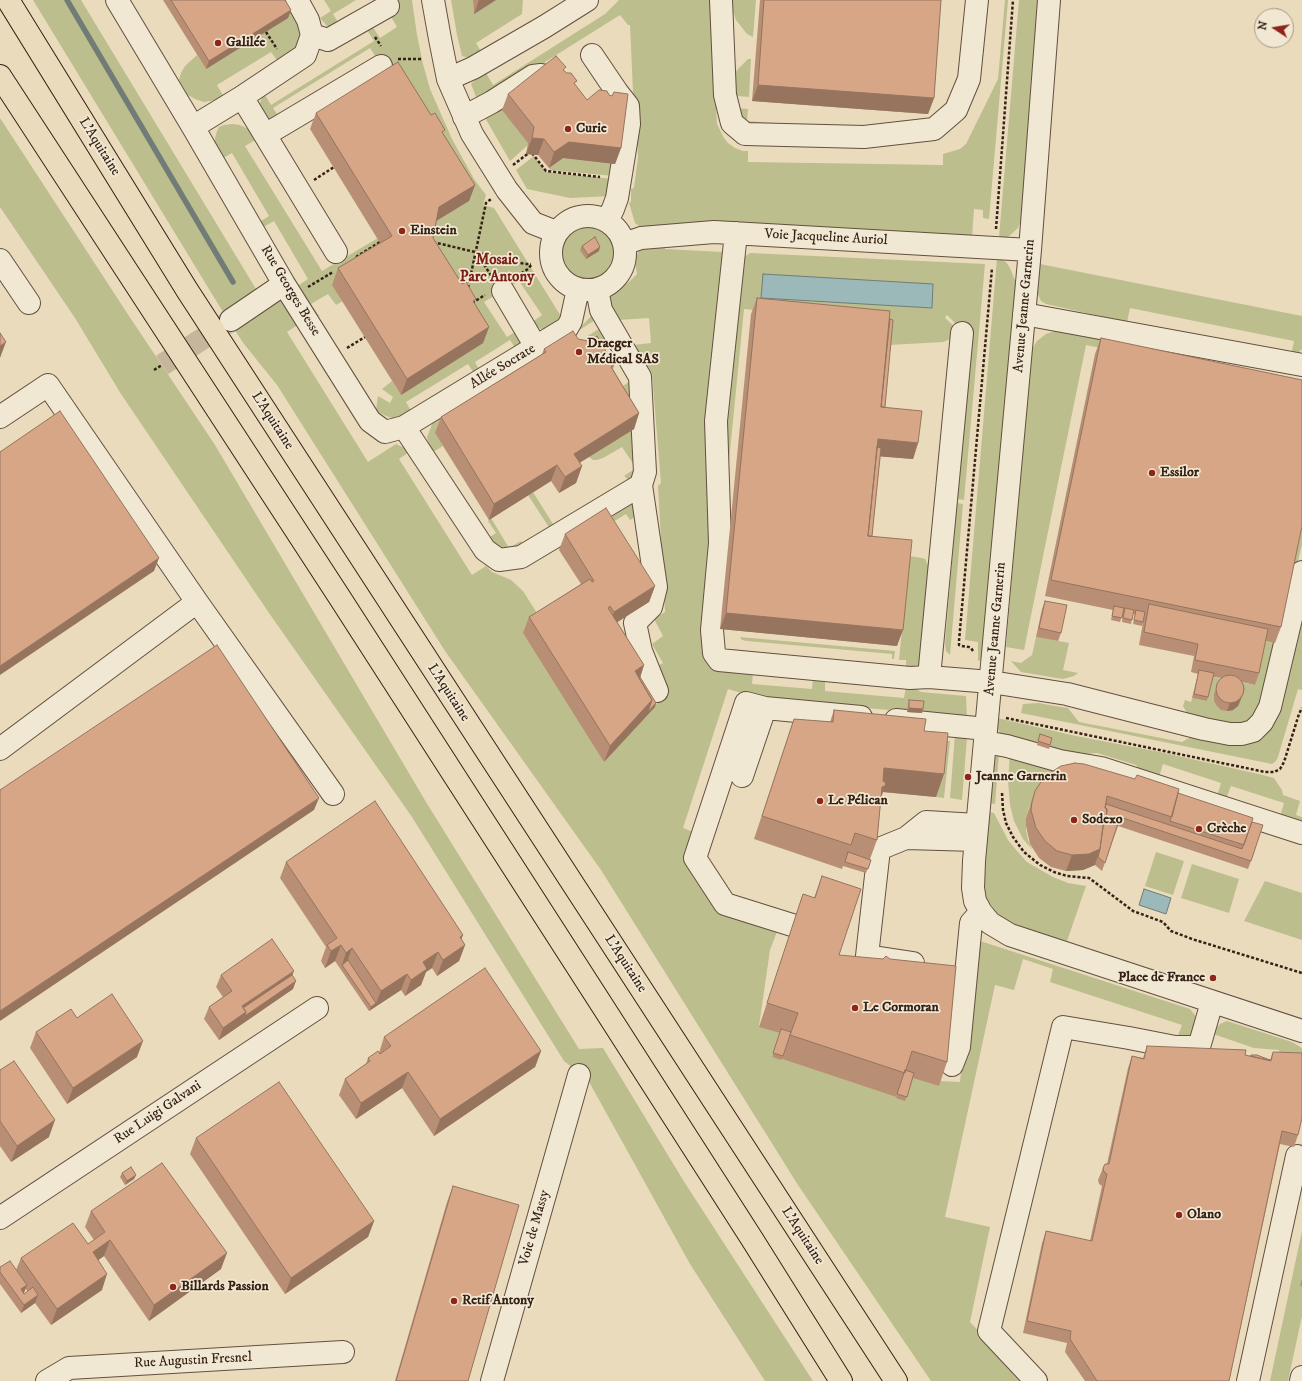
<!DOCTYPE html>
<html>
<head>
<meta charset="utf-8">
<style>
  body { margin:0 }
  #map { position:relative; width:1302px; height:1381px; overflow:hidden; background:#eadbbd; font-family:"IM FELL DW Pica",serif }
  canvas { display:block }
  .north { position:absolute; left:1254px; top:8px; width:40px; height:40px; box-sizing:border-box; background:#f1e8d4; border:1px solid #a69888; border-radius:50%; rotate:282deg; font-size:11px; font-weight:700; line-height:16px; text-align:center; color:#362115 }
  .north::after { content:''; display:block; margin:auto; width:14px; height:18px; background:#8f2418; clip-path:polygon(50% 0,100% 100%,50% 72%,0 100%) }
</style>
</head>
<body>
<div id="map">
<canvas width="1302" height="1381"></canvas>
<div class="north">N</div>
</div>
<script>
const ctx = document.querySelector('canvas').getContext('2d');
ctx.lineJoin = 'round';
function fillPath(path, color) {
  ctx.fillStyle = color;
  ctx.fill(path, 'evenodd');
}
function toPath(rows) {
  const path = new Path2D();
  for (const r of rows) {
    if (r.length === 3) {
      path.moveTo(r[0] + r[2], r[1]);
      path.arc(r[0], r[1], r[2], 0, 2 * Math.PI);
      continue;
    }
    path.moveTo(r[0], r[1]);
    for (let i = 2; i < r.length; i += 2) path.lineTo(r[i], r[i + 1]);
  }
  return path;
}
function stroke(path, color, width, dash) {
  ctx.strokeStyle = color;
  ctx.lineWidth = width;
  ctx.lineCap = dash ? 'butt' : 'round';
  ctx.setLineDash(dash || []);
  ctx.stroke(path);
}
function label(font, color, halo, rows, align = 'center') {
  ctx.font = font + ' "IM FELL DW Pica",serif';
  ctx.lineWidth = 3.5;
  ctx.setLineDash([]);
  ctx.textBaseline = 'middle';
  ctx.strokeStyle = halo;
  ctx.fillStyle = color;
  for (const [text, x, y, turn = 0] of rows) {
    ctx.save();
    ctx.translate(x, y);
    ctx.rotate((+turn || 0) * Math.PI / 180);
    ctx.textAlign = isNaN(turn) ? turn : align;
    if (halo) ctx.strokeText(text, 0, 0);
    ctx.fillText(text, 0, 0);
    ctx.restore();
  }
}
fillPath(toPath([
  [33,0,81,0,259,294,226,317],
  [277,0,288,0,301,30,300,40,295,49,279,63,271,52,217,85,224,97,216,100,204,102,195,99,188,95,179,80,181,73,185,66,197,55,206,69],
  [324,0,356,0,333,14,340,26,335,27,328,27,320,18,331,11],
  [392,0,412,0,417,35,423,64,430,89,452,139,474,179,486,195,483,205,494,208,562,318,548,329,541,329,536,327,531,323,542,315,519,281,484,302,507,337,518,330,521,340,520,346,516,349,510,340,475,362,480,371,475,375,468,364,406,402,413,414,395,419,386,416,376,411,377,403,378,396,390,403,393,397,382,389,392,381,401,395,433,223,469,201,370,48,273,108,281,120,272,121,268,119,259,105,264,93,271,105,374,41,367,30,372,26,380,38,397,27,390,15,398,10],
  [451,0,473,0,474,13,496,0,523,0,522,14,476,43,483,55,476,57,468,58,462,56,457,35],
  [619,0,710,0,717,124,724,138,728,143,735,148,743,151,748,151,748,162,943,165,943,154,960,149,966,144,998,79,1005,0,1008,0,989,219,983,218,983,210,974,209,972,237,643,229,635,223,629,203,631,202,631,189,634,188,638,157,636,121,633,92,630,25,628,25,620,15,545,62,552,71,478,102,471,84,475,80,486,73,493,85,605,14],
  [731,0,756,0,753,37,747,34,736,20,732,8],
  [1019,0,1041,0,1024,212,1018,228,1008,237,999,237],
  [748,59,751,59,749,97,738,96,732,93,734,75,737,70],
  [515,96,528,143,528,145,510,161,484,116],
  [737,108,748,109,747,121,877,131,752,127,743,120],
  [0,118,129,316,215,445,426,802,579,1049,603,1048,683,1180,813,1381,765,1381,690,1264,588,1080,564,1061,412,817,269,613,121,394,75,318,0,207],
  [232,124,240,125,248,129,257,139,245,146,322,271,378,238,386,252,332,284,343,301,336,305,328,294,311,304,319,316,317,317,296,287,308,279,274,221,262,228,258,223,269,216,232,153,220,160,215,145,215,138,217,131,219,127,224,125],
  [534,156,546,172,614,179,612,196,570,198,527,189,516,170],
  [563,158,615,164,614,176,550,170,549,168],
  [588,252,27],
  [665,242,665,249,723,252,725,258,706,649,753,672,752,684,812,689,813,678,825,679,825,691,904,698,906,686,913,687,921,692,966,696,967,719,889,710,776,700,752,696,728,689,683,828,696,833,686,861,778,929,770,950,759,1026,780,1033,772,1057,782,1059,896,1097,896,1098,913,1077,939,1086,939,1081,960,1082,974,939,1190,1009,1195,1015,1196,1022,1192,1035,1188,1038,1177,1038,1182,1025,1050,982,1053,969,1023,959,1014,990,995,985,945,1217,990,1227,970,1322,1026,1381,931,1381,798,1185,601,870,445,651,277,385,244,344,232,326,279,300,283,302,299,324,287,332,368,462,396,444,411,451,399,459,472,575,486,566,492,572,511,580,523,591,542,621,604,762,655,707,664,691,652,669,663,663,652,644,663,636,654,619,665,612,658,486,661,483,652,374,634,345,651,343,649,318,618,320,609,305,609,296,630,281,637,274,635,262,636,256,640,250,649,245],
  [750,253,985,264,964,500,957,499,972,327,957,325,947,315,945,318,955,327,953,337,948,340,943,342,889,345,886,323,744,309,725,502,723,427,744,257],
  [997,258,1006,262,1010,268,1017,285,983,659,978,661,978,642,965,640],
  [1040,264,1302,316,1302,349,1295,356,1291,355,1294,341,1130,308,1127,322,1046,304,1041,301,1036,290],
  [592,315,598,318,578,331,572,355,436,433,443,446,430,454,427,437,433,422,442,416,445,420,578,330],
  [602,327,613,343,601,351,623,386,635,378,640,474,630,481,624,476,636,468,622,447,603,458,597,460,593,460,589,457,581,357,586,337],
  [1055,331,1185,354,1193,360,1192,366,1086,345,1024,650,1006,647,1031,351,1037,341,1046,334],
  [533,492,556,529,552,532,528,495],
  [634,501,637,516,630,520,626,514,603,528,598,523],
  [957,503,963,504,950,655,946,651,945,644],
  [1302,513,1302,544,1268,688,1259,709,1246,723,1239,726,1188,715,1183,706,1185,700,1191,702,1192,698,1207,701,1212,677,1255,685,1263,641,1275,643],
  [491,518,509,548,521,541,523,544,514,554,484,541,496,533,488,521],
  [909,556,922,558,925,559,929,567,919,665,918,667,906,668,906,660,899,660],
  [1302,593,1302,690,1298,689,1278,757,1276,761,1272,764,1021,713,1023,704,1039,703,1049,705,1068,708,1079,722,1182,742,1198,733,1246,743],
  [740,637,895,651,894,659,892,659,892,654,747,641,742,640],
  [1036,637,1069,643,1063,670,1078,673,1074,676,1063,679,1021,672,1011,661,1021,663,1032,655],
  [997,718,1076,736,1160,752,1263,775,1274,778,1282,790,1283,795,1300,801,1296,815,1302,817,1302,823,1280,816,1284,803,1231,786,1226,799,1217,796,1221,783,1163,764,1159,777,1142,774,1136,765,1097,753,1087,754,1075,760,1003,736,1000,733,996,725],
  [955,734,967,738,962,800,950,798],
  [920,739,950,741,944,798,936,797,939,757],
  [1010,753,1065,770,1029,807,1026,818,1026,830,1028,840,1032,849,1023,839,1014,821,1010,805,1008,781],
  [999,754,995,804,989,803,993,760],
  [988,812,994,813,1008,840,1017,851,1027,862,1053,877,1068,883,1086,886,1066,944,1017,927,1002,918,996,912,986,897,982,881],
  [1156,852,1184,861,1173,895,1145,886],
  [1192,864,1239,879,1229,913,1181,898],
  [1265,881,1302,893,1302,940,1244,921],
  [1227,1021,1292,1042,1302,1048,1302,1060,1280,1054,1279,1050,1254,1048,1213,1034,1215,1029,1220,1024],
  [1302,1231,1302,1316,1288,1381,1270,1381]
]), '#bcbe8e');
const water = toPath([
  [763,274,933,284,932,308,761,298,763,274],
  [1144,889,1171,898,1166,914,1139,905,1144,889]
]);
fillPath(water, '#9ab9b8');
stroke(water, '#727c77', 1);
stroke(toPath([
  [67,0,233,282]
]), '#727c77', 5.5);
stroke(toPath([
  [162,365,230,321]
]), '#c6b69b', 22, [22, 11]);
const minor = toPath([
  [117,0,193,127,284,284,370,421,385,432,404,427,567,328,571,321,578,289],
  [433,0,440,39,448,79,472,134,507,190,533,223,556,232],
  [721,0,725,95,732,123,745,134,864,137,934,129,956,110,969,79,977,0],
  [1049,0,1030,250,974,861,973,888,975,901,981,912,990,923,1010,935,1302,1031],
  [312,35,328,40,388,6],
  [592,55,617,92,628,106,629,124,617,198,613,209,607,221],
  [448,79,473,68,544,27,587,0],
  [242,97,336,252],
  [464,117,492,102,533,76,541,75,544,78],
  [193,127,242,97,305,55,312,35,308,20,297,0],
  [265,135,381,66],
  [588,253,37],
  [736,233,716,421,720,543,712,630,714,653,719,660,910,678,929,677,991,682,1067,694,1204,729,1230,734,1242,734,1253,731,1262,722,1270,707,1302,572],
  [624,244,641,238,714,232,1030,250],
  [0,260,29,303],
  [503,291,536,347],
  [1024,314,1302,365],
  [231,320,284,284],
  [0,417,48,385,197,602,333,794],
  [404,427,485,550,499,560,521,557,641,485,645,472,640,377,601,310,597,289],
  [641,485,656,587,651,607,635,623,641,651,657,691],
  [929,677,962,333],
  [896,720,986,729],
  [985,742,1007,746,1060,761,1101,768,1302,833],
  [0,749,197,602],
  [742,776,765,708],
  [906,838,976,840],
  [792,925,725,904,695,858,746,703,765,708,861,717],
  [913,963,867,956,879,849,906,838,926,822,977,825],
  [952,1065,959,1047,971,923,981,912],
  [0,1218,317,1008],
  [47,1381,69,1368,343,1352],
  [492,1381,579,1075],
  [1036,1381,989,1331,1063,1027,1129,1038,1175,1047,1199,1047,1212,1002],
  [1248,1381,1297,1156],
  [1301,1381,1302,1377]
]);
const highway = toPath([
  [8,0,187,290,896,1381],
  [0,76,340,598,600,1002,752,1239,841,1381]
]);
stroke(minor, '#63503f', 24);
stroke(highway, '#362115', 24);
stroke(toPath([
  [266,32,277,49],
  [375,37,381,46],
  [398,59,423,59],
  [532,153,546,171,600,177],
  [513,165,530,152],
  [314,180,334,167],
  [996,229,1013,0],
  [433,242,525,264,531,264],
  [476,252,492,277],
  [356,257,380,242],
  [517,276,528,269,532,264],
  [308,287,333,272],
  [468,288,486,203,491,199],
  [472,303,485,295],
  [347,348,365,337],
  [154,370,162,365],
  [973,651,971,648,969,647,962,646,959,645,959,641,992,268],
  [1006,718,1265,772,1274,772,1280,769,1284,762,1299,714,1302,708],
  [1002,793,1003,810,1006,823,1013,837,1024,852,1040,865,1054,872,1067,876,1089,878,1133,911,1163,922,1171,931,1192,939,1302,973]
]), '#362115', 2.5, [3, 2]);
stroke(minor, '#f1e8d4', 22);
stroke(highway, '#eadbbd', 22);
fillPath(toPath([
  [163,0,285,0,291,10,288,18,206,69],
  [473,0,496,0,474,14],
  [760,0,941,0,934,98,928,114,752,101],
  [564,71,575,85,621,148,615,164,563,158,549,168,538,155,526,154,528,143,502,110,508,94],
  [316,113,444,135,475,185,469,201,436,221,433,238,489,327,483,343,401,395,332,285,338,268,380,243,310,129],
  [582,246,599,251,586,259,580,250],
  [757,298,890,319,885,407,918,443,913,459,880,456,872,536,897,646,720,629,751,314],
  [1101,338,1281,627,1275,643,1265,641,1259,673,1255,685,1242,682,1244,692,1238,706,1233,710,1227,711,1221,710,1217,706,1214,701,1214,694,1217,686,1222,678,1213,677,1207,701,1192,698,1198,674,1191,672,1194,656,1139,645,1143,623,1142,626,1133,624,1135,614,1133,614,1131,624,1122,622,1123,612,1120,622,1111,620,1113,610,1045,596,1095,354],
  [578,339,614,365,613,369,639,413,634,429,579,463,582,466,576,483,559,493,551,481,489,520,435,433,441,417,542,354,544,349],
  [565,534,655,586,649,602,617,622,644,665,640,677,656,703,655,707,604,762,523,633,529,617,581,584,559,550],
  [1045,601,1061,633,1058,641,1036,637,1042,609],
  [909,700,923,709,922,713,907,712,908,704],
  [834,710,924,731,936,797,883,792,881,796,877,840,870,859,871,860,866,873,843,866,842,869,754,839,794,719,830,722],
  [1040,734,1052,738,1049,749,1037,745],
  [1035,791,1178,793,1252,822,1251,861,1248,869,1118,826,1102,871,1095,865,1083,870,1066,871,1051,867,1039,858,1030,844,1026,826,1026,818],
  [286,862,463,935,461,939,465,945,459,961,437,976,432,968,426,972,421,985,405,996,401,990,369,1011,335,961,325,968,321,961,326,947,280,878],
  [822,876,839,955,947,1062,939,1086,913,1078,905,1101,896,1098,897,1092,896,1097,782,1059,781,1060,772,1057,780,1033,759,1027,795,918,803,894,814,898],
  [221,975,292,975,293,989,219,1040,204,1019,209,1007,223,997,216,987],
  [77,1018,137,1057,67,1104,30,1048,36,1032],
  [384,1037,541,1051,535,1067,434,1136,402,1088,356,1119,339,1095,345,1079,366,1064,368,1058,379,1053],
  [1147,1046,1245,1055,1270,1060,1273,1052,1298,1135,1294,1147,1280,1144,1229,1381,1085,1381,1065,1352,1067,1343,1023,1333,1042,1243,1046,1231,1090,1241,1102,1186,1099,1184,1098,1180,1103,1168,1107,1164,1128,1068,1132,1056,1143,1058],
  [0,1070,49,1137,11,1162,0,1146],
  [196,1138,374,1221,368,1237,285,1294,190,1154],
  [122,1173,136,1175,134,1179,125,1185,120,1177],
  [453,1186,468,1381,395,1381,447,1202],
  [91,1211,221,1269,149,1321,104,1256,98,1260,102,1290,51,1325,35,1303,21,1313,0,1284,0,1267,16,1270,21,1258,88,1244,94,1240,85,1227],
  [25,1288,28,1292,24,1294,24,1293],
  [1302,1278,1302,1286,1300,1286]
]), '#b88f74');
fillPath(toPath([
  [479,0,496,0,474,14],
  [291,10,288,18,206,69,209,61],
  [758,85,934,98,928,114,752,101],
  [532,138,544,139,538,155,526,154],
  [569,142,621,148,615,164,563,158,549,168,554,152],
  [475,185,469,201,433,223,439,207],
  [600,247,599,251,586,259,588,255],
  [489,327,483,343,401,395,407,379],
  [6,342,0,358,0,346],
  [639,413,634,429,568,470,574,454],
  [878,439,918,443,913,459,874,456],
  [557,465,551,481,489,520,494,504],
  [582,466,576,483,559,493,565,477],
  [159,558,154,571,0,675,0,666],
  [655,586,649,602,608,628,614,612],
  [726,613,903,630,897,646,720,629],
  [644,665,639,681,635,671],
  [1244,692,1238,706,1233,710,1227,711,1230,703],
  [652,700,656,703,655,707,604,762,610,746],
  [909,708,923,709,922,713,907,712],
  [884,768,944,774,936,797,883,792,876,810],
  [319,798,314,810,0,1021,0,1011],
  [1100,849,1095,865,1083,870,1066,871,1072,855],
  [463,935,457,950,465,945,459,961,437,976,443,960,460,937],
  [341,945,335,961,325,968,331,951],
  [352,948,346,964,342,965,346,953],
  [438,952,432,968,426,972,421,985,405,996,411,980,423,962],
  [294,971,289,983,243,1014,242,1006],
  [407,974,401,990,369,1011,371,1007,376,1003,381,991],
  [296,981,293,989,242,1024,245,1016],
  [246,1012,242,1024,219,1040,223,1028],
  [143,1041,137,1057,67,1104,73,1088],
  [541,1051,535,1067,434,1136,440,1119],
  [408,1072,402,1088,356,1119,361,1103],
  [55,1120,49,1137,11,1162,17,1146],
  [136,1175,134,1179,125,1185,127,1181],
  [374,1221,368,1237,285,1294,291,1278],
  [110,1240,104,1256,87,1268,93,1252],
  [227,1253,221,1269,149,1321,154,1305],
  [107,1274,102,1290,51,1325,57,1309],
  [27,1285,24,1293,18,1297,21,1289],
  [38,1295,35,1303,21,1313,24,1305]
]), '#96745e');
const building = toPath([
  [171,0,285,0,291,10,209,61,171,0],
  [764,0,941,0,934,98,758,85,764,0],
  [556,56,566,67,563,70,567,73,571,73,577,81,574,83,587,100,599,90,607,91,609,95,612,96,614,92,628,94,621,148,569,142,554,152,544,139,532,138,534,127,508,94,556,56],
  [398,62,431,115,435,113,445,130,442,132,475,185,439,207,433,238,462,284,466,282,476,299,473,301,489,327,407,379,338,268,392,236,316,113,398,62],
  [595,237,600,247,588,255,582,246,595,237],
  [757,298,890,311,881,407,922,411,918,443,878,439,868,536,912,540,903,630,726,613,757,298],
  [890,319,893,320,885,407,881,407,890,319],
  [573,331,578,339,588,341,597,336,614,365,611,367,639,413,574,454,582,466,565,477,557,465,494,504,441,417,546,352,544,349,573,331],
  [0,333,6,342,0,346,0,333],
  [1101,338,1302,380,1302,526,1281,627,1051,580,1101,338],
  [60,411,159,558,0,666,0,452,60,411],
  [877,447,881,448,872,536,868,536,877,447],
  [606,508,655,586,614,612,610,606,608,608,644,665,635,671,652,700,610,746,529,617,590,579,592,582,594,581,565,534,606,508],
  [1045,601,1067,605,1061,633,1039,628,1045,601],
  [1149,604,1268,629,1259,673,1195,660,1198,644,1144,632,1149,604],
  [1114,606,1124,608,1122,618,1112,616,1114,606],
  [1125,608,1134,610,1132,620,1123,618,1125,608],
  [1136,610,1145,612,1143,622,1134,620,1136,610],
  [217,645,319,798,0,1011,0,790,217,645],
  [1199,670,1214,673,1208,697,1194,694,1199,670],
  [1230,689,14],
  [640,677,656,703,648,712,652,700,639,678,640,677],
  [909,700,924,701,923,709,909,708,909,700],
  [834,710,926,719,924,731,948,733,944,774,884,768,883,781,886,783,885,786,882,787,877,840,855,833,851,845,762,816,794,719,833,722,834,710],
  [1040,734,1052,738,1050,745,1038,741,1040,734],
  [1075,763,1084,764,1135,779,1137,775,1179,789,1172,817,1107,796,1105,808,1107,809,1106,820,1104,820,1100,849,1089,854,1072,855,1057,851,1045,841,1036,828,1031,810,1032,802,1035,791,1045,776,1061,766,1075,763],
  [1178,793,1253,818,1244,845,1170,821,1178,793],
  [375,801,463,935,460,937,465,945,443,960,438,952,423,962,427,969,411,980,407,974,381,991,352,948,346,953,341,945,331,951,327,945,337,938,286,862,375,801],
  [1106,804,1242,849,1252,822,1263,825,1251,861,1120,817,1105,863,1098,857,1100,849,1103,826,1106,820,1107,809,1105,808,1106,804],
  [848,852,871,860,868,869,845,862,848,852],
  [822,876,861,889,839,955,883,959,886,956,890,959,956,966,947,1062,912,1051,905,1073,790,1035,798,1013,767,1003,803,894,815,898,822,876],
  [272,939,294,971,242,1006,246,1012,223,1028,209,1007,232,991,221,975,272,939],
  [348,960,376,1003,371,1007,342,965,348,960],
  [485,968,541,1051,440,1119,408,1072,361,1103,345,1079,370,1061,368,1058,378,1051,380,1054,391,1046,384,1037,485,968],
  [292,975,296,981,245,1016,246,1012,243,1008,292,975],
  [112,994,143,1041,73,1088,36,1032,71,1009,77,1018,112,994],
  [781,1029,791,1032,783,1056,773,1053,781,1029],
  [1147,1046,1246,1050,1245,1055,1271,1061,1273,1052,1302,1053,1302,1118,1298,1135,1282,1131,1229,1381,1097,1381,1070,1339,1071,1331,1027,1321,1046,1231,1092,1241,1107,1174,1104,1172,1103,1168,1105,1164,1109,1164,1132,1056,1144,1059,1147,1046],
  [1252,1055,1257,1055,1270,1060,1250,1056,1252,1055],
  [14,1061,55,1120,17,1146,0,1121,0,1070,14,1061],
  [905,1070,914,1073,907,1097,897,1094,905,1070],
  [279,1082,374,1221,291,1278,196,1138,279,1082],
  [162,1163,227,1253,154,1305,110,1240,93,1252,107,1274,57,1309,21,1258,73,1223,88,1244,105,1232,91,1211,162,1163],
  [131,1167,136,1175,127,1181,122,1173,131,1167],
  [453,1186,519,1205,468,1381,396,1381,453,1186],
  [10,1261,27,1285,21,1289,24,1294,33,1287,38,1295,24,1305,0,1272,0,1267,10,1261]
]);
fillPath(building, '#d6a687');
stroke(building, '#96745e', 1);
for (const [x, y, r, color] of [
  [218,43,4,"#8f2418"],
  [568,129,4,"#8f2418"],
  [402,231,4,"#8f2418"],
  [579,352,4,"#8f2418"],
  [1152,473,4,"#8f2418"],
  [968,777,4,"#8f2418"],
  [820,801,4,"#8f2418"],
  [1074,820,4,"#8f2418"],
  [1199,829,4,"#8f2418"],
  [1213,978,4,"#8f2418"],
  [855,1008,4,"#8f2418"],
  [1179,1215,4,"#8f2418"],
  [173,1287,4,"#8f2418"],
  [454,1301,4,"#8f2418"]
]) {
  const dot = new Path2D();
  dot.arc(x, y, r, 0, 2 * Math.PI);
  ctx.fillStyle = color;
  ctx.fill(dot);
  stroke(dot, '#f1e8d4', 1.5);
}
label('bold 14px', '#362115', '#f1e8d4', [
  ["Galilée",226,43],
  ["Curie",576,129],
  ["Einstein",410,231],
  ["Draeger",587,344],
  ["Médical SAS",587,360],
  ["Essilor",1160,473],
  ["Jeanne Garnerin",976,777],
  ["Le Pélican",828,801],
  ["Sodexo",1082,820],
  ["Crèche",1207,829],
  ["Place de France",1205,978,"right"],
  ["Le Cormoran",863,1008],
  ["Olano",1187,1215],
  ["Billards Passion",181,1287],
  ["Retif Antony",462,1301]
], 'left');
label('14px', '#362115', '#f1e8d4', [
  ["L'Aquitaine",99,147,58],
  ["Voie Jacqueline Auriol",826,238,3],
  ["Rue Georges Besse",290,291,59],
  ["Avenue Jeanne Garnerin",1025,306,-85],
  ["Allée Socrate",503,367,-31],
  ["L'Aquitaine",272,421,57],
  ["Avenue Jeanne Garnerin",996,629,-85],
  ["L'Aquitaine",448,693,57],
  ["L'Aquitaine",625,964,57],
  ["Rue Luigi Galvani",158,1113,-34],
  ["Voie de Massy",535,1228,-74],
  ["L'Aquitaine",802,1236,57],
  ["Rue Augustin Fresnel",193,1361,-3]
]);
label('bold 15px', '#7a1f14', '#f1e8d4', [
  ["Mosaic",497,261],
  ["Parc Antony",497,278]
]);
</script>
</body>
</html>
